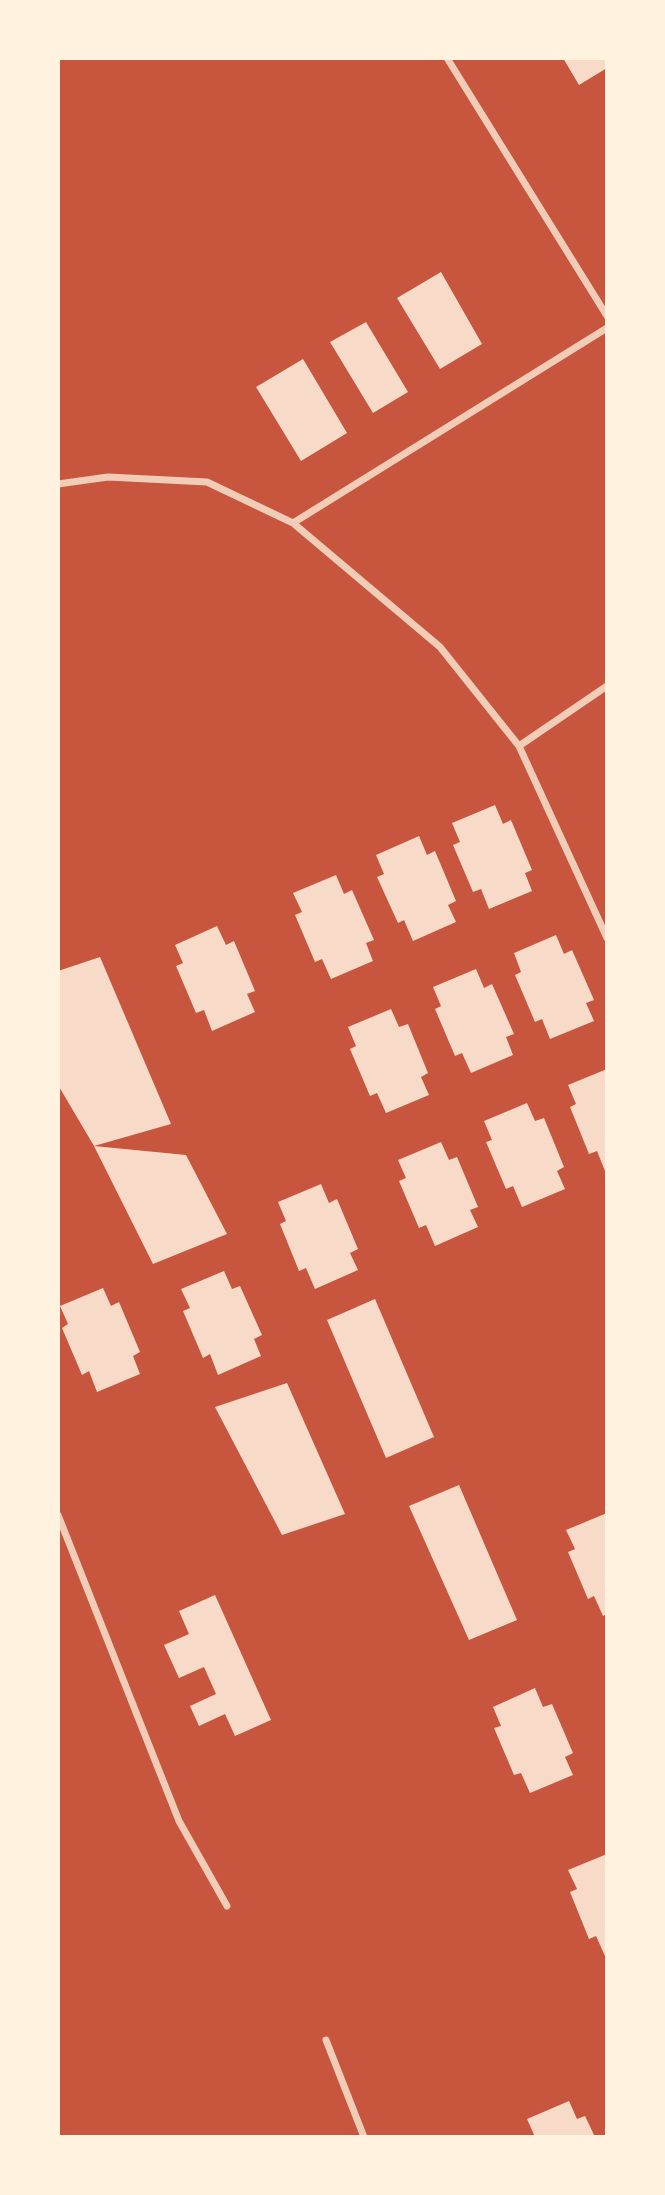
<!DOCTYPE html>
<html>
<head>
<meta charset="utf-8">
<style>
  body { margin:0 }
  #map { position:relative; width:665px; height:2195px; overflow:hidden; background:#c8553d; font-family:"Playfair Display",serif }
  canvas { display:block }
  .frame { position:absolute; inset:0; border:60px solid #fff3e0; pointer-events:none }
</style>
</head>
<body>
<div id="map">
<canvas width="665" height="2195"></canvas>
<div class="frame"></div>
</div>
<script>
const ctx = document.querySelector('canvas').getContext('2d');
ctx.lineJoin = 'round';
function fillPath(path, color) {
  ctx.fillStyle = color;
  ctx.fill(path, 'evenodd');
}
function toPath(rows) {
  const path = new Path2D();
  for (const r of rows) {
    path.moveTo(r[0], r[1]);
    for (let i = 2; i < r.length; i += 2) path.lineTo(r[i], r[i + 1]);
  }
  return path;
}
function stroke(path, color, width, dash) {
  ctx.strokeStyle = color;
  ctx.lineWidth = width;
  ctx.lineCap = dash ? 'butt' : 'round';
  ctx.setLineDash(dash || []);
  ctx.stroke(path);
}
fillPath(toPath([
  [563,58,607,58,607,68,579,85],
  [441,272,482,344,440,369,397,298],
  [366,322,408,392,373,413,330,342],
  [303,359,347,433,301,461,256,387],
  [495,805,503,824,511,820,532,870,525,873,532,891,489,909,481,889,473,892,453,845,460,842,452,823],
  [419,836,427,855,435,851,456,901,448,905,456,922,413,941,404,920,398,923,377,877,384,874,376,855],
  [336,875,344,894,352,890,374,940,366,943,373,961,331,979,322,959,315,962,295,915,302,912,293,893],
  [217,926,226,945,234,941,255,991,247,994,255,1012,212,1031,204,1010,196,1013,176,966,183,963,175,945],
  [556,935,564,954,572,950,594,1000,586,1003,594,1021,550,1039,542,1019,535,1022,515,975,521,972,514,953],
  [100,957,171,1124,94,1146,58,1085,58,971],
  [476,969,484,988,492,984,514,1034,506,1037,513,1055,471,1073,462,1053,455,1056,435,1009,441,1006,433,987],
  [391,1009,399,1027,408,1024,428,1073,421,1077,429,1095,386,1113,377,1093,370,1096,350,1049,356,1046,348,1027],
  [607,1069,607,1170,605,1171,597,1151,589,1154,570,1107,576,1104,568,1085],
  [527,1103,535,1121,544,1118,564,1167,557,1171,565,1189,522,1207,513,1186,506,1189,486,1142,492,1140,484,1121],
  [441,1142,449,1160,457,1157,478,1207,470,1210,478,1227,435,1246,426,1225,419,1228,399,1181,406,1178,398,1160],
  [94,1146,186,1155,227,1234,153,1264],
  [321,1184,329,1203,337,1199,358,1249,350,1253,358,1270,315,1289,306,1268,299,1271,280,1224,286,1221,278,1202],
  [224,1271,232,1289,240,1286,262,1335,254,1339,261,1356,218,1375,210,1354,203,1358,183,1311,190,1308,181,1289],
  [103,1288,111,1306,119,1302,140,1352,133,1356,140,1374,97,1392,89,1371,82,1375,62,1328,68,1324,60,1306],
  [375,1299,434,1437,386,1458,327,1320],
  [287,1383,345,1514,282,1535,215,1407],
  [459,1485,517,1620,469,1640,409,1506],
  [607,1513,607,1614,603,1616,594,1596,588,1599,568,1552,575,1549,566,1530],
  [215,1595,271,1720,235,1736,225,1714,199,1726,190,1706,216,1694,204,1667,179,1678,164,1645,189,1634,179,1611],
  [535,1688,543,1707,552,1704,573,1753,565,1757,573,1775,530,1793,521,1773,514,1775,494,1728,501,1726,493,1707],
  [607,1854,607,1955,605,1956,596,1936,589,1939,570,1892,577,1889,568,1870],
  [569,2101,577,2119,585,2116,595,2137,535,2137,527,2119]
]), '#f7dbc8');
stroke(toPath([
  [447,58,607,316],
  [58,484,108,477,207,482,293,523,440,647,519,746,607,938],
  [293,523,607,328],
  [519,746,607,686],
  [58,1515,179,1821,227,1906],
  [326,2040,364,2137]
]), '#f1ccb7', 7);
</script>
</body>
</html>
